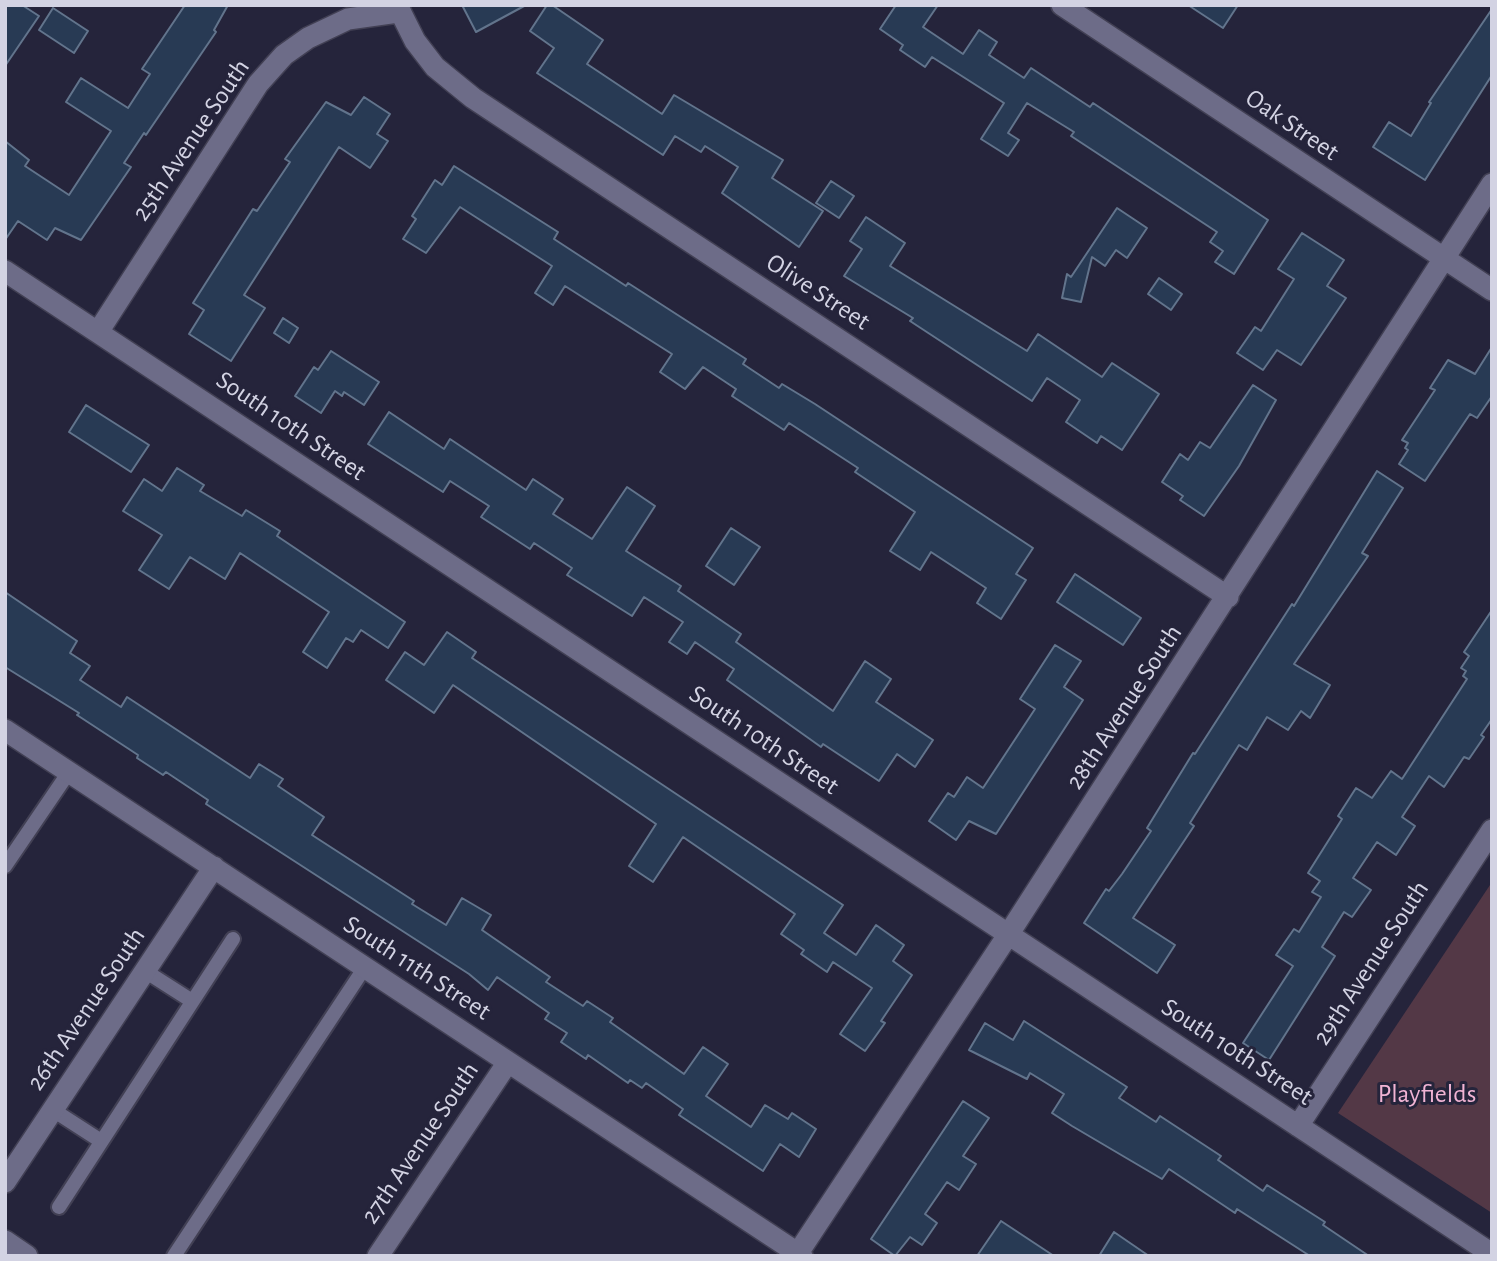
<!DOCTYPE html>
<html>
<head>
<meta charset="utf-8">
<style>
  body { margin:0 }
  #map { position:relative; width:1497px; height:1261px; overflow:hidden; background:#25243b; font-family:"Alegreya Sans",sans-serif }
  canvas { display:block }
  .frame { position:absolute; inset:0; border:7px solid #d3d3e3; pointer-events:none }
</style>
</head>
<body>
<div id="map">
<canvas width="1497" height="1261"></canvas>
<div class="frame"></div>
</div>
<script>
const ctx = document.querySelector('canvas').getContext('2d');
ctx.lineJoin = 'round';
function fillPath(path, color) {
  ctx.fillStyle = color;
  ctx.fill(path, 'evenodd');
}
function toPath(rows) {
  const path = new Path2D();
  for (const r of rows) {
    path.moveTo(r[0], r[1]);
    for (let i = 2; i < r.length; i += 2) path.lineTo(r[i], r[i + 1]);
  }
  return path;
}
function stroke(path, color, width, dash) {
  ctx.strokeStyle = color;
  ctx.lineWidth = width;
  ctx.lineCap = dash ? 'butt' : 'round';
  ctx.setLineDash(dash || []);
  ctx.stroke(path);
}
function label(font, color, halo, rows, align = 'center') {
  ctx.font = font + ' "Alegreya Sans",sans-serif';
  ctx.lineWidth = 6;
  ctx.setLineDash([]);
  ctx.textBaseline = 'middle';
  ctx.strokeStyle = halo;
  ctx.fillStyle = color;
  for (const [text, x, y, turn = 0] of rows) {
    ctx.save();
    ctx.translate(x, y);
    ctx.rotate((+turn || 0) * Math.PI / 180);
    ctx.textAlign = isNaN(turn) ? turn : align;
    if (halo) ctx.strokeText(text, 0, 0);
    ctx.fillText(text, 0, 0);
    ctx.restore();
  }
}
fillPath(toPath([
  [1492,882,1492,1213,1338,1113]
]), '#533846');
const building = toPath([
  [5,5,22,5,39,16,5,66,5,5],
  [185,5,228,5,214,30,216,32,146,135,144,133,124,163,131,167,81,240,55,228,47,240,18,221,5,240,5,141,29,160,25,166,69,195,111,131,66,102,81,78,128,108,150,74,142,69,185,5],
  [462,5,526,5,476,32,462,5],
  [547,5,552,5,603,40,587,64,662,114,674,95,783,160,772,178,823,211,799,247,722,193,738,167,705,146,701,152,675,136,663,155,537,73,554,48,530,31,547,5],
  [896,5,938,5,923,27,963,54,979,30,997,42,989,55,1024,78,1031,68,1090,107,1093,103,1268,220,1234,274,1215,262,1223,251,1210,242,1217,232,1071,136,1074,132,1027,103,1008,133,1019,140,1008,156,981,139,1004,103,932,57,925,67,900,50,903,45,880,29,896,5],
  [1188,5,1238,5,1223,28,1188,5],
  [53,8,88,31,74,53,39,30,53,8],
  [1492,9,1492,75,1425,180,1373,147,1389,122,1411,136,1431,103,1429,102,1492,9],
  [364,97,390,114,377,134,388,141,370,168,339,147,244,295,265,308,231,361,189,334,204,310,193,303,253,209,257,211,290,162,285,159,326,102,351,115,364,97],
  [454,166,558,232,554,239,626,286,628,283,746,359,743,364,779,388,782,384,815,404,1033,548,1016,574,1026,580,1001,619,977,603,986,588,931,552,920,570,890,551,915,512,855,472,858,468,789,423,784,430,732,396,736,389,703,367,685,389,660,372,672,354,565,286,553,305,535,293,552,266,460,207,426,253,403,239,416,219,412,216,435,180,442,185,454,166],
  [831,181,854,196,839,218,816,203,831,181],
  [1117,208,1147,228,1127,258,1116,250,1105,266,1092,257,1081,302,1062,298,1067,274,1071,277,1117,208],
  [866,217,905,243,890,266,1027,351,1038,334,1102,377,1112,363,1159,394,1122,450,1101,436,1097,443,1066,422,1080,400,1047,378,1032,401,910,321,913,318,844,276,862,249,850,241,866,217],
  [1302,233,1344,260,1327,286,1346,298,1301,365,1277,350,1263,370,1237,353,1255,327,1261,331,1294,279,1278,269,1302,233],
  [1159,278,1182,294,1171,310,1148,294,1159,278],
  [283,318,298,328,289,343,274,333,283,318],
  [1492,347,1492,396,1477,418,1470,414,1425,481,1399,464,1408,450,1405,448,1408,443,1402,440,1435,390,1430,388,1448,360,1475,374,1492,347],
  [331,351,379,382,364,405,344,392,342,396,335,391,321,413,295,396,314,367,318,370,331,351],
  [1253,385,1276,400,1239,466,1204,516,1180,500,1183,496,1162,482,1180,454,1188,460,1200,442,1210,448,1253,385],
  [86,405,149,445,131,472,69,432,86,405],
  [389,412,444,449,450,439,526,490,533,479,563,499,553,514,592,539,627,487,655,506,626,551,681,586,678,591,741,634,736,642,833,711,865,661,891,679,876,702,933,740,915,767,897,754,879,781,823,744,821,747,727,680,734,669,695,642,687,654,669,642,683,622,644,597,632,616,567,575,572,568,534,543,530,549,481,517,489,506,450,481,443,492,368,444,389,412],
  [177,468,204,485,200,491,242,516,246,510,280,531,277,536,405,622,388,648,361,630,353,642,346,638,327,668,303,652,329,612,240,553,225,579,190,557,169,589,139,570,162,535,123,511,144,479,162,491,177,468],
  [1377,471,1403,488,1362,553,1368,556,1294,664,1330,685,1310,718,1301,711,1288,730,1267,717,1247,750,1239,745,1190,823,1194,826,1133,918,1175,945,1157,973,1084,923,1106,889,1109,891,1122,874,1151,831,1147,828,1193,753,1195,754,1292,604,1294,606,1377,471],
  [731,528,760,547,734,585,706,566,731,528],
  [1075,574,1141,618,1123,645,1057,602,1075,574],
  [5,592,77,641,70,653,90,666,80,680,121,707,127,697,250,778,259,764,283,779,278,786,324,817,312,835,414,901,412,904,446,925,462,898,491,915,482,930,550,977,546,982,583,1006,587,1001,613,1018,610,1022,684,1074,703,1047,728,1064,706,1096,751,1127,765,1105,788,1119,792,1113,816,1129,799,1157,780,1144,763,1171,679,1115,683,1109,646,1083,642,1088,630,1080,628,1083,588,1055,586,1059,561,1042,567,1033,545,1019,549,1013,497,977,488,990,469,974,206,804,208,800,166,772,163,775,137,758,138,755,77,715,79,713,5,667,5,592],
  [1492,610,1492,719,1481,735,1484,737,1469,759,1464,757,1444,787,1429,776,1402,817,1415,826,1396,855,1377,842,1353,878,1371,890,1352,917,1344,912,1322,947,1335,956,1269,1060,1243,1043,1293,966,1276,955,1294,929,1299,932,1321,897,1312,892,1320,881,1308,873,1342,819,1338,816,1356,788,1372,798,1391,771,1402,779,1467,679,1463,676,1466,671,1461,668,1469,656,1464,652,1492,610],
  [447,632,476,652,472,658,843,905,824,933,856,955,876,925,904,945,893,961,912,975,881,1021,885,1023,865,1051,840,1034,872,988,833,962,827,972,801,954,804,950,781,934,795,914,683,837,653,882,629,866,656,824,453,685,434,713,386,680,405,652,424,665,447,632],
  [1055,645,1081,661,1064,687,1083,700,996,834,969,821,956,840,929,821,948,793,954,797,967,777,983,788,1035,709,1020,699,1055,645],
  [1024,1021,1127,1087,1119,1098,1156,1122,1160,1116,1221,1156,1218,1160,1263,1191,1267,1185,1325,1222,1323,1225,1369,1256,1310,1256,1237,1209,1235,1213,1169,1169,1162,1179,1072,1126,1052,1113,1064,1094,1030,1073,1027,1079,969,1050,985,1023,1013,1040,1024,1021],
  [963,1101,989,1118,963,1156,976,1164,959,1190,947,1182,925,1214,937,1223,922,1245,910,1237,895,1256,871,1239,963,1101],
  [1001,1221,1054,1256,977,1256,1001,1221],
  [1114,1232,1149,1256,1099,1256,1114,1232]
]);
fillPath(building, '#283a54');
stroke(building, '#62748c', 2);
const lane = toPath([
  [5,866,69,772],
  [145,971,192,1001],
  [53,1110,101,1141],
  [59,1207,233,939],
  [174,1256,365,967]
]);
const street = toPath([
  [397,5,415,41,435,67,473,98,1228,597],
  [1062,5,1492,290],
  [5,271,1492,1254],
  [98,332,258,84,284,55,308,38,348,19,398,12],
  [5,730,802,1256],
  [1298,1126,1492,830],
  [5,1182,214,867],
  [5,1241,27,1256],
  [378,1256,508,1062],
  [796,1256,1008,935,1492,184]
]);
stroke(lane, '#424054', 18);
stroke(street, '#424054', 24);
stroke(lane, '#6d6c88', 14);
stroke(street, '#6d6c88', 21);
label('26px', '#d3d3e3', '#25243b', [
  ["Oak Street",1292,125,34],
  ["25th Avenue South",191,140,-56],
  ["Olive Street",818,292,33],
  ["South 10th Street",291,426,34],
  ["28th Avenue South",1124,707,-57],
  ["South 10th Street",764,740,34],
  ["29th Avenue South",1371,963,-57],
  ["South 11th Street",417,968,33],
  ["26th Avenue South",86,1009,-56],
  ["South 10th Street",1237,1052,33],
  ["27th Avenue South",420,1143,-56]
]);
label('26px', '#f1b4d4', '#25243b', [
  ["Playfields",1427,1094]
]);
</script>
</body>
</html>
